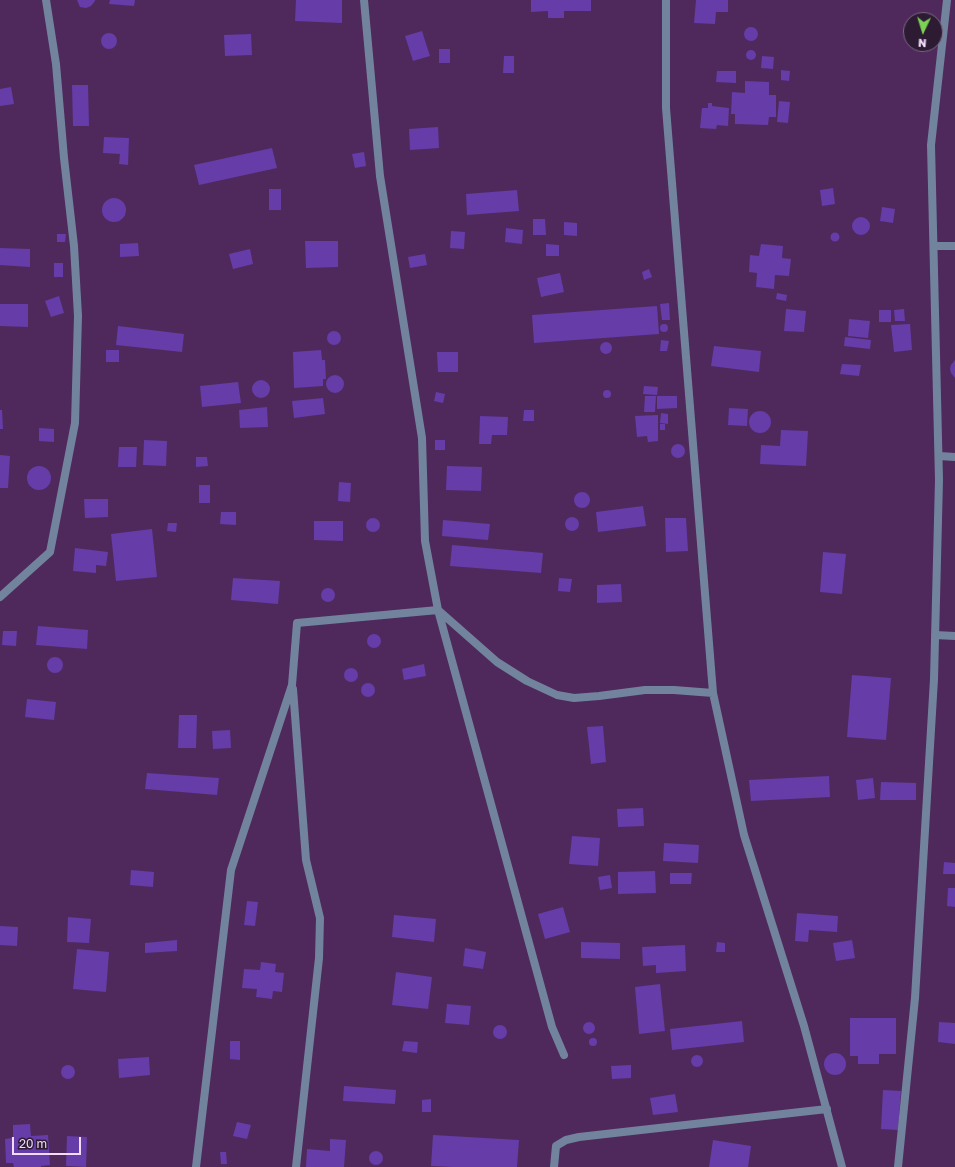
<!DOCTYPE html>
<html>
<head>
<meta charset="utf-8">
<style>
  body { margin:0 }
  #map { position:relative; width:955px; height:1167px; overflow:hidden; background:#4f295c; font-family:"Golos Text",sans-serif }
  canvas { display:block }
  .north { position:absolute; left:903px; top:12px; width:40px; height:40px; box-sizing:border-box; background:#2c1b32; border:1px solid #7c6882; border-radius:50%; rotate:184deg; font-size:11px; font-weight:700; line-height:16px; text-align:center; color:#f3dcfb }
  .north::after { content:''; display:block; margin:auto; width:14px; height:18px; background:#7cd155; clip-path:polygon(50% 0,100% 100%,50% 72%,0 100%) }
  .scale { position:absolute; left:12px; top:1137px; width:69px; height:18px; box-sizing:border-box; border:2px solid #f3dcfb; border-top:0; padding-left:5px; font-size:12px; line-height:14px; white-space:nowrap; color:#f3dcfb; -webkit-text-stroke:3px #2c1b32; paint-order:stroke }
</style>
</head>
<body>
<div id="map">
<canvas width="955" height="1167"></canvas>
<div class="north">N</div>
<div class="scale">20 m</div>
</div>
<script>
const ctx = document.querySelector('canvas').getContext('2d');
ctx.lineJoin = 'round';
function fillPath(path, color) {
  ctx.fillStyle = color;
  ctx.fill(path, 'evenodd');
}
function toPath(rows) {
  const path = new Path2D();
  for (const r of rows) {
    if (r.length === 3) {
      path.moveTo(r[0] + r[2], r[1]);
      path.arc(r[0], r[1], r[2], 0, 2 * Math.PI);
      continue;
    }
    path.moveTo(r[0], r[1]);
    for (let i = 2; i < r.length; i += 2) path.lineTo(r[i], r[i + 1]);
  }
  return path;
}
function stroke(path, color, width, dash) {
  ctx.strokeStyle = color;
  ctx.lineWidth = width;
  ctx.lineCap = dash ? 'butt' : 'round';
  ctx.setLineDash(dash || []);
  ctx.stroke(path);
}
fillPath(toPath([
  [77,0,95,0,95,1,91,6,86,8,80,7],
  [110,0,135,0,134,6,109,4],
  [296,0,342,0,342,23,295,21],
  [531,0,591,0,591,11,564,11,564,18,548,18,548,11,531,12],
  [696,0,728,0,728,12,716,12,715,24,694,23],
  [751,34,7],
  [422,31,430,56,413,61,405,36],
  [109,41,8],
  [251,34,252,55,225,56,224,35],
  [439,49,450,49,450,63,439,63],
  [751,55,5],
  [504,56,514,56,514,73,503,73],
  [762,56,774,57,773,69,761,68],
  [781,70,790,71,789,81,781,80],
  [717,71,736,71,736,83,716,82],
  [745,81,769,82,769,95,776,95,776,117,769,117,768,125,735,124,735,114,731,114,732,92,745,93],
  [72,85,88,85,89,126,73,126],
  [11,87,14,104,0,106,0,89],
  [779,101,790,102,788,123,777,122],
  [708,103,712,103,712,106,729,108,728,126,717,125,716,129,700,128,702,108,708,108],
  [438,127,439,148,410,150,409,129],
  [104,137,129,138,128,165,119,164,120,154,103,153],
  [272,148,277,168,199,185,194,165],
  [364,152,366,166,355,168,352,154],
  [833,188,835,204,822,206,820,190],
  [269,189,281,189,281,210,269,210],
  [517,190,519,211,467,215,466,194],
  [114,210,12],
  [882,207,895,209,893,223,880,221],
  [861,226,9],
  [533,219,545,219,546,235,533,235],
  [564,222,577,223,577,236,564,235],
  [506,228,523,230,522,244,505,242],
  [451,231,465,232,464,249,450,248],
  [835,237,4.5],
  [57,234,66,234,65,242,57,242],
  [305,241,338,241,338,267,306,268],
  [138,243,139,256,120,257,120,244],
  [546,244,559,245,559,256,546,256],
  [761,244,783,246,782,258,791,259,789,276,775,275,774,289,756,287,757,273,749,272,750,255,759,256],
  [0,248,30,249,30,267,0,265],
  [250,249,253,264,233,269,229,254],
  [425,254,427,265,410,268,408,257],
  [54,263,63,263,63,277,54,277],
  [649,269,652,277,644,280,642,272],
  [560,273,564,292,541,297,537,278],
  [777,293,787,295,786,301,776,299],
  [59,296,64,313,51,317,45,301],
  [669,303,670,320,662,320,660,304],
  [0,304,28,304,28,327,0,326],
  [657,306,659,334,534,343,532,315],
  [786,309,806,311,804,332,784,331],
  [904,309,905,321,895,321,894,310],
  [879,310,891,310,891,322,879,322],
  [849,319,870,321,868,338,848,336],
  [910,324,912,350,894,352,891,325],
  [664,328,4],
  [118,326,184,334,182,352,116,345],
  [334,338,7],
  [845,337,871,340,870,349,844,346],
  [661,340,669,341,667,351,660,351],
  [606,348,6],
  [714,346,761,351,759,372,711,366],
  [106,350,119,350,119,362,106,362],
  [321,350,322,360,325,360,326,379,323,379,323,386,294,388,293,352],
  [437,352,458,352,458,372,438,372],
  [955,360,955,378,951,373,950,369,951,365],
  [842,364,861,365,859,376,840,374],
  [335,384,9],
  [261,389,9],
  [238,382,241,403,202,407,200,386],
  [644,386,658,387,657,395,643,394],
  [607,394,4],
  [436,392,445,394,443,403,434,401],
  [645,396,656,396,655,412,644,412],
  [657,396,677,396,677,408,657,409],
  [323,398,325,414,294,418,292,401],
  [267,407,268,427,240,428,239,410],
  [729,408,748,409,747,426,728,425],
  [0,410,2,410,3,429,0,429],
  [524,410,534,410,534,421,523,421],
  [760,422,11],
  [661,413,668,414,668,424,660,423],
  [658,415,658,441,648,442,647,436,637,437,635,416],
  [480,416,508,417,507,435,492,435,491,444,479,444],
  [660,424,665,424,665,430,660,430],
  [39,428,54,429,54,442,39,441],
  [781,430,808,431,806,466,760,464,761,445,780,446],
  [144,440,167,441,166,466,143,465],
  [435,440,445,440,445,450,435,450],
  [678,451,7],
  [119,447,137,447,136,467,118,467],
  [0,455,10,456,8,488,0,488],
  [196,457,207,457,208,466,196,467],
  [39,478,12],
  [447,466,482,467,481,491,446,490],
  [339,482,351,483,350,502,338,501],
  [199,485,210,485,210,503,199,503],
  [582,500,8],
  [84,499,108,499,108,517,85,518],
  [643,506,646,526,598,532,596,512],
  [221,512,236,512,236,525,220,524],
  [572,524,7],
  [373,525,7],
  [665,518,686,518,688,551,666,552],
  [443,520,490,524,488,540,442,536],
  [314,521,343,521,343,541,314,540],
  [168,523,177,523,176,532,167,531],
  [152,529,157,577,116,581,111,534],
  [452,545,543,553,541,573,450,566],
  [75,548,108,552,106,566,96,565,96,573,73,571],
  [823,552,846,554,842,594,820,592],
  [233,578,280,581,278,604,231,600],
  [559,578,572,579,570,592,558,591],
  [621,584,622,602,597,603,597,585],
  [328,595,7],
  [38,626,88,630,87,649,36,645],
  [3,631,17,631,16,646,2,645],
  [374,641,7],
  [55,665,8],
  [424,664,426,676,404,680,402,669],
  [351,675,7],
  [852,675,891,678,886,740,847,737],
  [368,690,7],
  [27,699,56,702,54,720,25,717],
  [179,715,197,715,196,748,178,748],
  [603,726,606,762,591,764,587,727],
  [230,730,231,748,213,749,212,731],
  [147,773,219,778,217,795,145,789],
  [829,776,830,797,751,801,749,780],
  [873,778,875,798,858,800,856,780],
  [881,782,916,783,916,800,880,800],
  [643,808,644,826,618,827,617,809],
  [572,836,600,838,598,866,569,864],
  [664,843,699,845,698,863,663,861],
  [944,862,955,863,955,874,943,874],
  [131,870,154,872,153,887,130,885],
  [655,871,656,893,618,894,618,872],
  [670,873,692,873,691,884,670,884],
  [610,875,612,888,600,890,598,877],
  [948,888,955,888,955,907,947,906],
  [247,901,258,902,255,926,244,925],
  [563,907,570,932,545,939,538,914],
  [797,913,838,916,837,932,809,930,808,942,795,941],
  [394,915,436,919,434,942,392,937],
  [68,917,91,919,89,943,67,942],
  [0,926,18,927,17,946,0,945],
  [177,940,177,951,145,953,145,943],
  [852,940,855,958,836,961,833,943],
  [581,942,620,943,620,959,581,958],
  [717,942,725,943,725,952,716,952],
  [685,945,686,971,656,973,656,965,643,966,642,947],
  [465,948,486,952,483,969,463,966],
  [77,949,109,952,106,992,73,989],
  [261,962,276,964,275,972,284,973,282,992,273,991,272,999,256,997,257,989,242,988,244,969,260,970],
  [396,972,432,977,428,1009,392,1005],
  [660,984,665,1031,639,1034,635,987],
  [447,1004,471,1006,469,1025,445,1023],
  [850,1018,896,1018,896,1054,879,1054,879,1064,858,1064,858,1056,850,1056],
  [742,1021,744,1042,672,1050,670,1029],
  [589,1028,6],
  [939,1022,955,1023,955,1044,938,1042],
  [500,1032,7],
  [593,1042,4],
  [230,1041,240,1041,240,1060,230,1059],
  [404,1041,418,1042,417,1053,402,1051],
  [835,1064,11],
  [697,1061,6],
  [149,1057,150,1075,119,1078,118,1059],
  [68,1072,7],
  [631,1065,631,1078,612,1079,611,1066],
  [344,1086,396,1090,395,1104,343,1101],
  [883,1090,901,1091,898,1130,881,1129],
  [675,1094,678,1112,653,1115,650,1098],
  [431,1099,431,1112,422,1112,422,1100],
  [237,1122,251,1125,247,1139,233,1136],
  [30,1124,31,1136,48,1135,50,1165,41,1166,41,1167,14,1167,13,1163,6,1163,5,1139,12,1138,11,1137,13,1137,13,1125],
  [433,1135,519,1140,517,1167,453,1167,431,1166],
  [67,1136,87,1137,86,1167,66,1166],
  [330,1139,346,1140,344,1167,306,1167,307,1149,330,1151],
  [713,1140,751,1146,748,1167,709,1167],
  [376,1158,7],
  [220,1152,226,1152,227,1164,221,1164]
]), '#653ca8');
stroke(toPath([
  [364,0,380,176,422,438,425,541,438,610,552,1027,564,1055],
  [666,0,666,108,713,693,744,835,804,1026,842,1167],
  [934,246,955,246],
  [939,456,955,457],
  [0,597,50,552,75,423,78,316,74,246,64,158,56,64,46,0],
  [935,635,955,636],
  [293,689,306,860,320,918,319,958,296,1167],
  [196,1167,231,870,292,685,297,623,438,610,497,662,527,681,557,695,574,698,599,696,645,690,674,690,713,693],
  [554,1167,556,1146,566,1140,579,1137,827,1109],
  [898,1167,915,998,934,679,939,480,931,145,947,0]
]), '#72849d', 8);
</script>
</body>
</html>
